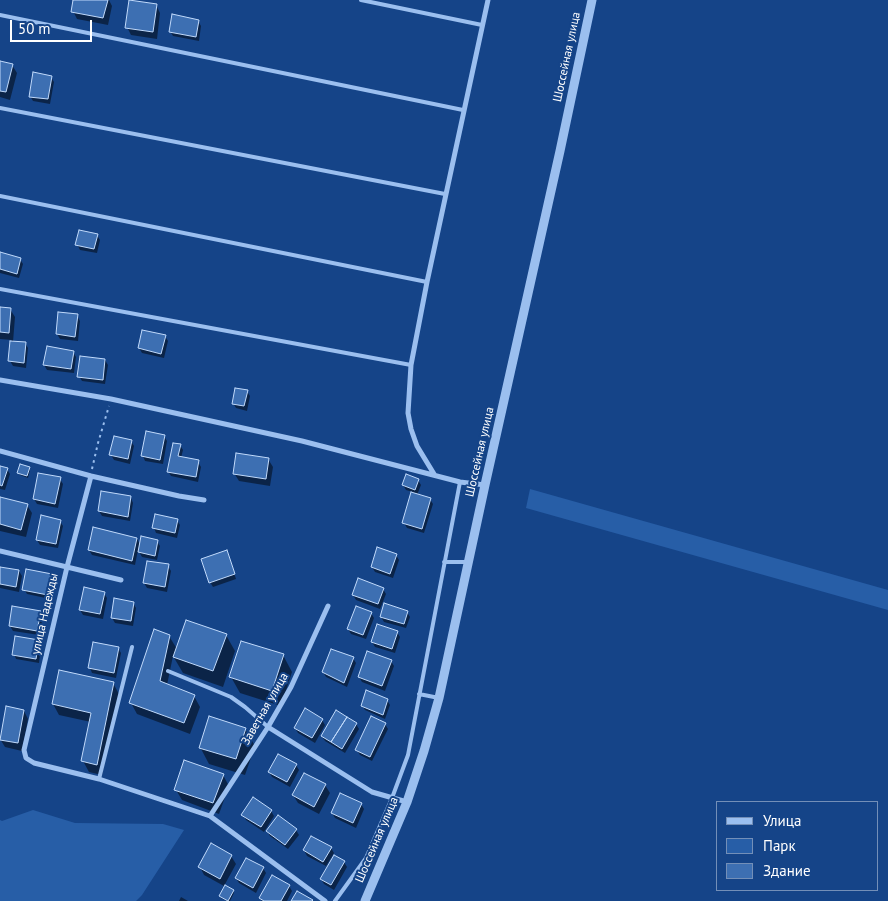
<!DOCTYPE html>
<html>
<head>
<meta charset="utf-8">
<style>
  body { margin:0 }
  #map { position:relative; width:888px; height:901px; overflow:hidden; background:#154488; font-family:"PT Sans",sans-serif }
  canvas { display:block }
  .legend { position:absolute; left:716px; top:801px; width:162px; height:90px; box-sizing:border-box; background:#154488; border:1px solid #738fb8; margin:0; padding:6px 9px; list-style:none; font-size:15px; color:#fff }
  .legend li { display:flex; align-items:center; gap:10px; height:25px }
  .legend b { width:25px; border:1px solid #738fb8 }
  .scale { position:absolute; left:10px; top:20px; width:82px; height:22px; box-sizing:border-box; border:2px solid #fff; border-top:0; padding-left:6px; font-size:15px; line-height:18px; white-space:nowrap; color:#fff; -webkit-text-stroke:4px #154488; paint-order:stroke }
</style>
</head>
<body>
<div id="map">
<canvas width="888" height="901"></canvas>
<ul class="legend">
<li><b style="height:6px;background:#9bbfef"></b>Улица</li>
<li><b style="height:14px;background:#275ea7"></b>Парк</li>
<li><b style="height:14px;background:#3d6fb2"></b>Здание</li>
</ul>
<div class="scale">50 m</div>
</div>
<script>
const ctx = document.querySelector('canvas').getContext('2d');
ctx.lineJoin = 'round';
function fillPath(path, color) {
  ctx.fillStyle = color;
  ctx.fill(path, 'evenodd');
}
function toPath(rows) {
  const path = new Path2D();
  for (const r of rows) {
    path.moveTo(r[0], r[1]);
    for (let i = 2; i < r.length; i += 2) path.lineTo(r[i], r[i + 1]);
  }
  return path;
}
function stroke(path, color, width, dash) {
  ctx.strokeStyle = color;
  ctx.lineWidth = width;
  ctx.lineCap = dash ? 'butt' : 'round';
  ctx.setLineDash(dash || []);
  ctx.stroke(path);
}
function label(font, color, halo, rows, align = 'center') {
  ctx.font = font + ' "PT Sans",sans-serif';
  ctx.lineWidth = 4;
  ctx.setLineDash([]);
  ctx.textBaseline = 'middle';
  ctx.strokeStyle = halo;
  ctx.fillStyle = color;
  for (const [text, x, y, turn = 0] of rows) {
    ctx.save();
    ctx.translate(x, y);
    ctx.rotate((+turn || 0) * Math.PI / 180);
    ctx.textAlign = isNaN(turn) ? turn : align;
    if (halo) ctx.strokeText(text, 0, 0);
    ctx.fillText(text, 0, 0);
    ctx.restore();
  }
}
fillPath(toPath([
  [530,489,888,590,888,610,526,508],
  [33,810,75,823,163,824,184,830,142,895,136,901,0,901,0,820,2,821]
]), '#275ea7');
fillPath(toPath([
  [75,0,109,0,112,6,108,25,77,19,73,11],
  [156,5,160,13,157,39,131,35,127,27],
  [198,21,201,26,199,41,173,36,170,31],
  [0,62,12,65,17,73,10,100,0,97],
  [51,77,54,82,50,104,33,101,30,96],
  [97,235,100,240,97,253,80,250,77,244],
  [0,254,20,259,23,264,19,278,0,273],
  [0,308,10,309,15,317,13,342,25,343,28,348,26,368,13,366,10,361,12,340,0,339],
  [77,316,80,321,78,341,60,339,57,334],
  [165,336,168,341,164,358,142,353,139,348],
  [73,352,76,357,74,373,47,370,44,365],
  [105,360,108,365,105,384,82,381,79,376],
  [247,391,250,396,247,411,236,408,233,403],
  [164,436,167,441,163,464,145,461,143,456],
  [131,441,134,446,130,464,114,460,111,455],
  [180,445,183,450,181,458,198,462,201,467,198,482,171,476,168,471],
  [268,459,273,467,270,486,239,481,234,473],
  [0,467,7,469,10,474,5,490,0,489],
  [29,468,30,470,28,478,20,475,19,473],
  [60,479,63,484,58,508,37,504,34,499],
  [418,480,421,485,417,495,430,499,433,504,424,533,407,528,404,523,413,492,406,490,403,485],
  [102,492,131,498,133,503,130,521,102,516,99,511],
  [0,498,27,505,32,513,26,537,0,531],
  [177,520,180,525,177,538,156,533,154,528],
  [60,521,63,526,58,548,40,545,37,540],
  [137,539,141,546,157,541,160,546,157,560,142,557,138,550,135,565,92,555,89,550],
  [396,555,399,560,393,578,375,572,372,567],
  [229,557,236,579,213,587,210,582],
  [168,566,171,571,167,592,147,588,144,583],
  [0,568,19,571,22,576,19,592,0,588],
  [51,575,54,580,50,599,27,594,24,589],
  [383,589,386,594,380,609,356,600,353,595],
  [104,593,107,598,103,619,83,615,80,610],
  [133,603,136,608,133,626,115,623,112,618],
  [40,612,43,617,39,635,13,631,10,626],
  [407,612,410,617,406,628,384,622,381,617],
  [371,613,374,618,366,639,351,634,348,629],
  [397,632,400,637,395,653,375,647,372,642],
  [226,635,235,651,223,687,183,673,173,656,167,685,194,696,200,707,190,734,137,714,131,703,169,636,177,649],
  [39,641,41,646,39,663,16,659,14,654],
  [118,648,121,653,116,678,92,673,90,668],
  [283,655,292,672,281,706,240,693,231,677],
  [353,658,356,663,347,687,326,677,323,672],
  [391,661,394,666,385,691,362,682,359,677],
  [60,672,113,683,119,694,102,775,89,772,83,761,91,722,59,715,53,704],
  [387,700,390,705,385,719,365,710,362,705],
  [306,710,322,720,325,725,315,743,298,733,295,728],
  [24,711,28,719,22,751,5,747,0,739],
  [356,724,359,729,345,753,325,741,322,736],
  [385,724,388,729,372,761,360,755,357,750],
  [245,729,255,746,245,775,209,764,200,747],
  [296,765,299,770,290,787,272,777,269,772],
  [304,774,325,785,330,793,319,814,298,803,293,795],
  [223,775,229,786,219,814,182,800,176,790],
  [361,804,364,809,356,828,335,818,332,813],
  [271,811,274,816,264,832,246,820,243,815],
  [296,830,299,835,288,849,270,836,267,831],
  [331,848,334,853,326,866,307,856,304,850],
  [231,856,236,864,224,886,204,875,200,867],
  [247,859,263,868,266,873,256,893,239,883,236,878],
  [344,862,347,867,334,890,324,884,321,879],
  [289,886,292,891,287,901,262,901,260,898],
  [233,891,234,893,230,901,227,901,221,898,220,896],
  [181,897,188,901,179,901]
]), '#0007');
const building = toPath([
  [73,0,108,0,103,18,71,12,73,0],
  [129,0,157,4,153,32,125,28,129,0],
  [172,14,199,20,196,37,169,32,172,14],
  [0,61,13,64,6,92,0,91,0,61],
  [33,72,52,76,48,99,29,97,33,72],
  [79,230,98,234,94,249,75,245,79,230],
  [0,252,21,258,17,274,0,269,0,252],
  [0,307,11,308,9,333,0,332,0,307],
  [58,312,78,314,75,337,56,334,58,312],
  [142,330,166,335,161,354,138,348,142,330],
  [10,341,26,342,24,363,8,361,10,341],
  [47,346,74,351,71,369,43,365,47,346],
  [80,356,105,359,103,380,77,377,80,356],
  [235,388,248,390,244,406,232,404,235,388],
  [146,431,165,435,160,460,141,456,146,431],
  [114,436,132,440,128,459,109,455,114,436],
  [173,443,181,444,178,456,199,460,196,477,167,472,173,443],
  [236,453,269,458,266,479,233,474,236,453],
  [20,464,30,467,27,476,17,473,20,464],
  [0,466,8,468,2,486,0,485,0,466],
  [38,473,61,477,55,504,33,499,38,473],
  [406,474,419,479,415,490,402,485,406,474],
  [101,491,131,496,128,517,98,511,101,491],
  [411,492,431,498,422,529,402,523,411,492],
  [0,497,28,504,21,530,0,524,0,497],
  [155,514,178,519,175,533,152,528,155,514],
  [41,515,61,520,56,544,36,540,41,515],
  [93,527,137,538,132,561,88,550,93,527],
  [141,536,158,540,155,556,138,552,141,536],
  [377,547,397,554,390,574,371,567,377,547],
  [227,550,235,574,209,583,201,559,227,550],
  [147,561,169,564,165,587,143,583,147,561],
  [0,567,19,570,16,587,0,584,0,567],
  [26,569,52,574,48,595,22,590,26,569],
  [358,578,384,588,378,604,352,595,358,578],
  [84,587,105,592,100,614,79,610,84,587],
  [114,598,134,602,131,621,111,618,114,598],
  [384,603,408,611,404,624,380,617,384,603],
  [12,606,41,611,37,631,9,626,12,606],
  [356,606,372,612,363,635,347,629,356,606],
  [186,620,227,634,213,671,173,657,186,620],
  [377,624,398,631,392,649,371,642,377,624],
  [154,629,170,635,160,681,195,695,184,723,129,703,154,629],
  [15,636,39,640,36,659,12,655,15,636],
  [241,641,284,654,272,691,229,677,241,641],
  [93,642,119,647,114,673,88,668,93,642],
  [331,649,354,657,344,683,322,672,331,649],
  [367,651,392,660,382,686,358,677,367,651],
  [59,670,114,682,97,765,81,761,91,713,52,704,59,670],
  [366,690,388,699,383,715,361,706,366,690],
  [6,706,24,710,18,743,0,740,6,706],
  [305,708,323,719,312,738,294,728,305,708],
  [336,710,347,717,331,742,321,736,336,710],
  [209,716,246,728,236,759,199,748,209,716],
  [371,716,386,723,370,757,355,750,371,716],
  [347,717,357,723,342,749,331,742,347,717],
  [278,754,297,764,287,782,268,772,278,754],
  [184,760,224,774,213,803,174,790,184,760],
  [304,773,326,784,314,807,292,795,304,773],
  [340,793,362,803,353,823,331,813,340,793],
  [253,797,272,810,261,827,241,815,253,797],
  [278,815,297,829,285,845,266,831,278,815],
  [311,836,332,847,323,862,303,850,311,836],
  [211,843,232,855,220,879,198,867,211,843],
  [334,855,345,861,331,885,320,879,334,855],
  [246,858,264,867,253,888,235,878,246,858],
  [272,875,290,885,281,901,264,901,259,898,272,875],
  [225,885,234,890,228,901,219,896,225,885],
  [297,891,313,900,312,901,291,901,297,891]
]);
fillPath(building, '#3d6fb2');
stroke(building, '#c1dafb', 1);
stroke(toPath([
  [92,469,98,443,109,406]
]), '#9bbfef', 2, [2.5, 4]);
stroke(toPath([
  [361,0,482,25],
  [0,15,463,110],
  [0,108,445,194],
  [0,196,427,282],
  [0,289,411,365],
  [444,562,468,562],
  [168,671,231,697,245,707,268,727],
  [419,694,439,698],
  [99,779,132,647],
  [335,901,366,858,392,798,408,755,460,482]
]), '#9bbfef', 4);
stroke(toPath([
  [0,380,111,399,302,441,460,482,485,485],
  [0,451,91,476,179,496,204,500],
  [434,474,417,446,411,429,408,413,411,365,427,282,488,0],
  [91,476,67,567,24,750,26,758,34,763,99,779,210,816,325,901],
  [0,551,121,580],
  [268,727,372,792,407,802],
  [210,816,268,727,291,687,328,606]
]), '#9bbfef', 5);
stroke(toPath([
  [365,901,407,802,424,751,439,698,485,485,560,151,592,0]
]), '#9bbfef', 9);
label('12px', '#fff', '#154488', [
  ["Шоссейная улица",567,57,-78],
  ["Шоссейная улица",480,452,-77],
  ["улица Надежды",45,614,-77],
  ["Заветная улица",265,709,-60],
  ["Шоссейная улица",377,840,-67]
]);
</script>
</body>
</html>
